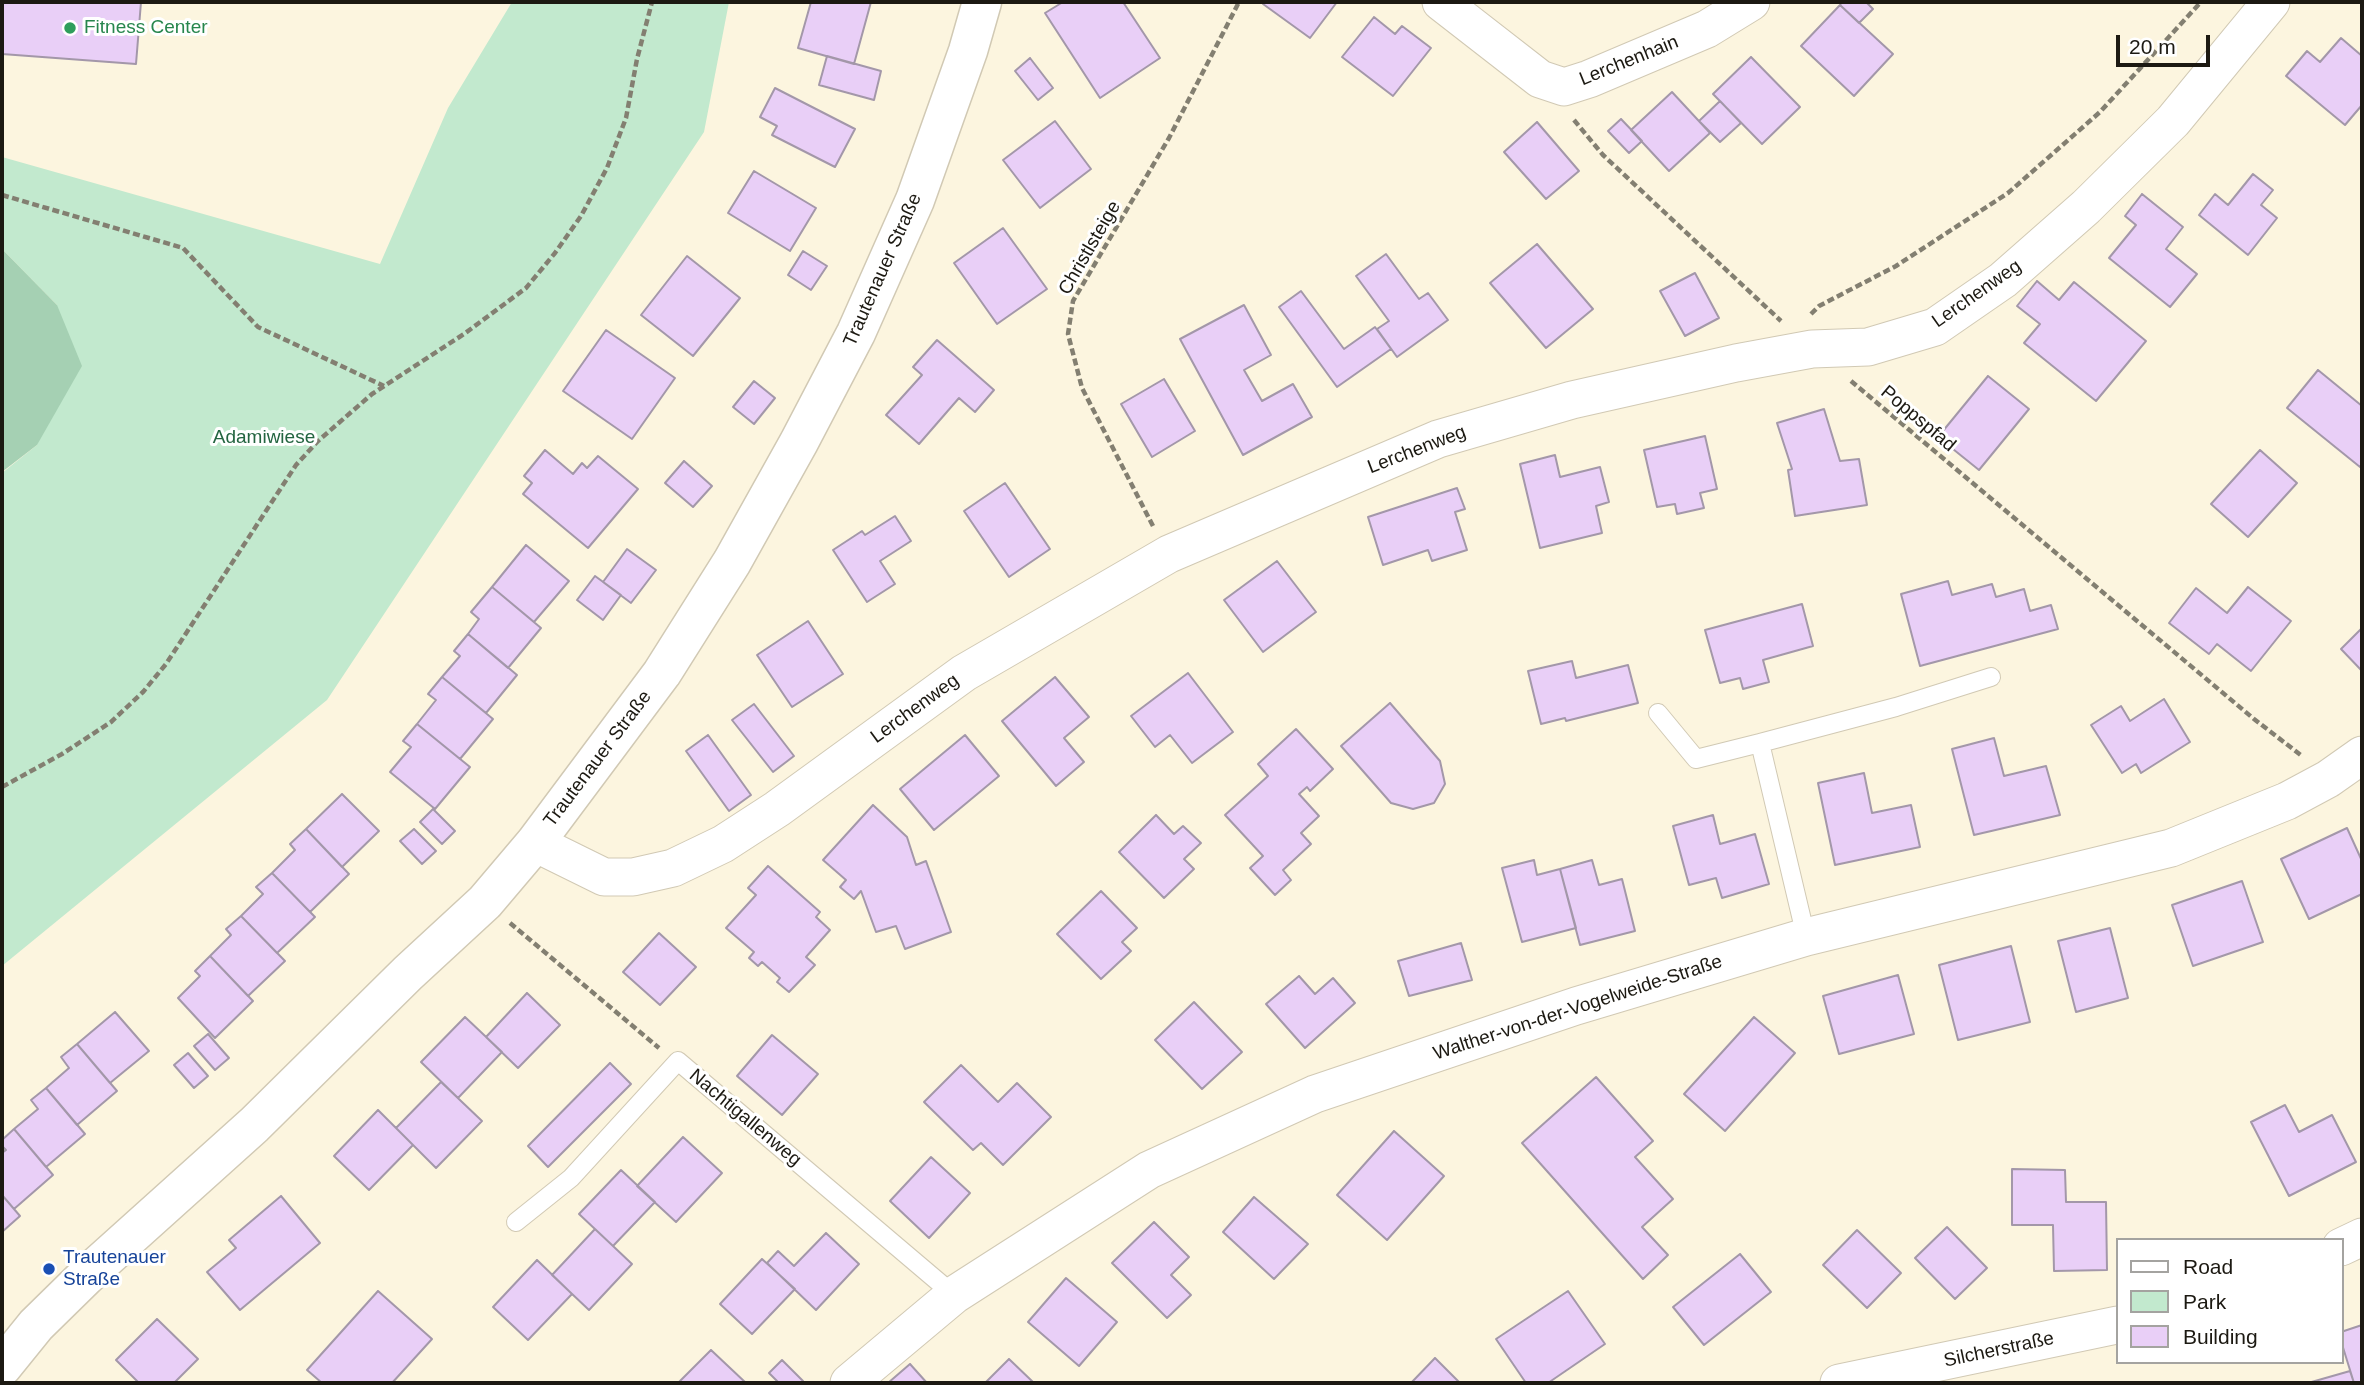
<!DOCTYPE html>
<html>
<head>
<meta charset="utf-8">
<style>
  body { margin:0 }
  #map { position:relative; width:2364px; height:1385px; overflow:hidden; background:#fcf5df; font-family:Helvetica,sans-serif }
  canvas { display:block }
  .frame { position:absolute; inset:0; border:4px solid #1c1912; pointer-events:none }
  .legend { position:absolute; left:2116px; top:1238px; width:228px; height:126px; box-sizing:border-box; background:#fff; border:2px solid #a4a3a0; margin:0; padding:9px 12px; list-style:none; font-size:21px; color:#1c1912 }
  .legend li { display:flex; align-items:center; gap:14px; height:35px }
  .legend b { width:35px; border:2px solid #a4a3a0 }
  .scale { position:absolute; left:2116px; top:35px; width:94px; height:32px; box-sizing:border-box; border:4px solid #1c1912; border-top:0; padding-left:9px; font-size:21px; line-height:24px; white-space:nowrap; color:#1c1912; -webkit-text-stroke:5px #fff; paint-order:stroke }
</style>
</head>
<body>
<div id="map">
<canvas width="2364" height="1385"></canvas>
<div class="frame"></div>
<ul class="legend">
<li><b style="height:9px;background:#fff"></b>Road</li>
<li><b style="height:19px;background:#c2e9ce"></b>Park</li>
<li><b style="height:19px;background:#e9cff7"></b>Building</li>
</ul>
<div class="scale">20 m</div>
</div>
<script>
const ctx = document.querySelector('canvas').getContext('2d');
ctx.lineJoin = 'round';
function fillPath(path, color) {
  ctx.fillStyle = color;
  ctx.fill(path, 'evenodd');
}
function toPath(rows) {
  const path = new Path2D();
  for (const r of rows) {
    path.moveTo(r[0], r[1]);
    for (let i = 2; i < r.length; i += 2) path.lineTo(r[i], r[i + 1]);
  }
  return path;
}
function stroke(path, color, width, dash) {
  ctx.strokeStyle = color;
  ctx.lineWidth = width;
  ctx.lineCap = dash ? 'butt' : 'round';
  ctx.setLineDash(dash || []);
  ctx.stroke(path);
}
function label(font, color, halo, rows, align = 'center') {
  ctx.font = font + ' Helvetica,sans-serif';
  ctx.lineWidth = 6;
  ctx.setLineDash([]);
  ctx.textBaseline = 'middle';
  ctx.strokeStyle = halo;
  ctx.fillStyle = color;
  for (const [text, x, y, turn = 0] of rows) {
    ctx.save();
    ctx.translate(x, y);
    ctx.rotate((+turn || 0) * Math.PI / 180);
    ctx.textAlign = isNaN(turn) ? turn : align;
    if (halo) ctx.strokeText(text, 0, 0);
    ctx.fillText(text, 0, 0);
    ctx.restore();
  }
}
fillPath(toPath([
  [512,2,729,2,704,132,327,700,2,966,2,473,37,445,57,305,2,249,2,157,380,264,448,108]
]), '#c2e9ce');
fillPath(toPath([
  [2,249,57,305,82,366,37,445,2,472]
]), '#a5d0b3');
const building = toPath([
  [2,2,141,2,136,64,2,54,2,2],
  [811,2,871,2,854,64,798,48,811,2],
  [1063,2,1123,2,1160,58,1100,98,1045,13,1063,2],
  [1265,2,1337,2,1310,38,1263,4,1265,2],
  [1842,2,1866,2,1873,9,1859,23,1840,5,1842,2],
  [1840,5,1893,54,1854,96,1801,46,1840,5],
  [1374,17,1395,34,1402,26,1431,48,1393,96,1342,57,1374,17],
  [2341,38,2362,56,2362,105,2345,125,2286,76,2307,51,2320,62,2341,38],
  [827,56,881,71,874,100,819,85,827,56],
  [1751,57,1800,107,1762,144,1713,94,1751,57],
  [1030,58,1053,88,1038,100,1015,71,1030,58],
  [775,88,855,129,835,167,772,135,777,126,760,117,775,88],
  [1672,92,1710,133,1669,171,1631,130,1672,92],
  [1720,101,1741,123,1720,142,1699,121,1720,101],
  [1621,119,1642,141,1629,153,1608,131,1621,119],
  [1055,121,1091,169,1040,208,1003,160,1055,121],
  [1537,122,1579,171,1546,199,1504,152,1537,122],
  [754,171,816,208,790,251,728,213,754,171],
  [2253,174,2273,190,2261,205,2277,218,2248,255,2199,215,2215,194,2228,205,2253,174],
  [2142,194,2183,227,2166,249,2197,274,2170,307,2109,258,2136,225,2125,216,2142,194],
  [1003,228,1047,289,997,324,954,263,1003,228],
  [1537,244,1593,309,1546,348,1490,283,1537,244],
  [803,251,827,266,811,290,788,275,803,251],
  [1386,254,1419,299,1428,293,1448,320,1397,357,1377,329,1389,321,1356,276,1386,254],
  [687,256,740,298,693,356,641,315,687,256],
  [1695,273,1719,318,1685,336,1660,291,1695,273],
  [2037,281,2059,300,2074,282,2146,341,2096,401,2024,343,2040,324,2017,306,2037,281],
  [1301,291,1344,349,1375,327,1391,349,1337,387,1279,307,1301,291],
  [1244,305,1271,355,1244,370,1262,401,1293,384,1312,417,1243,455,1180,339,1244,305],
  [606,330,675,378,632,439,563,391,606,330],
  [937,340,994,390,975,412,959,398,919,444,886,415,922,375,913,367,937,340],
  [2318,370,2362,406,2362,464,2360,467,2287,408,2318,370],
  [1988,376,2029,409,1979,470,1938,437,1988,376],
  [1164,379,1195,431,1152,457,1121,404,1164,379],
  [754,381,775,398,754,424,733,407,754,381],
  [1824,409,1840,461,1859,459,1867,505,1795,516,1788,470,1792,469,1777,423,1824,409],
  [1705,436,1717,489,1700,493,1704,508,1677,514,1675,504,1657,507,1644,450,1705,436],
  [545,450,573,474,582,463,587,468,598,456,638,489,588,548,523,494,532,483,524,476,545,450],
  [2260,450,2297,483,2248,537,2211,504,2260,450],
  [1555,455,1560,477,1600,467,1609,502,1596,506,1602,533,1540,548,1520,464,1555,455],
  [684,461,712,486,693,507,665,483,684,461],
  [1005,483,1050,549,1009,577,964,511,1005,483],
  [1457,488,1465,509,1455,512,1467,550,1432,561,1428,550,1383,565,1368,517,1457,488],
  [895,516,911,541,880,561,895,584,867,602,833,550,862,531,865,535,895,516],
  [526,545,569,581,534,622,492,587,526,545],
  [627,549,656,570,631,603,603,582,627,549],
  [1277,561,1316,612,1263,652,1224,600,1277,561],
  [595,576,621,595,603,620,577,600,595,576],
  [1948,581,1952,595,1992,584,1996,597,2024,589,2030,611,2051,605,2058,629,1920,666,1901,594,1948,581],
  [492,587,541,628,508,668,468,634,479,619,471,612,492,587],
  [2248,587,2291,621,2251,671,2217,644,2209,654,2169,623,2196,588,2227,613,2248,587],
  [1802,604,1813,646,1763,660,1769,682,1743,689,1740,678,1720,683,1705,630,1802,604],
  [808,621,843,674,792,707,757,655,808,621],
  [2362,628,2362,671,2341,649,2362,628],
  [468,634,517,675,486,713,442,677,460,656,454,651,468,634],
  [1572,661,1576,678,1628,665,1638,703,1566,721,1565,718,1541,724,1528,671,1572,661],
  [1188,673,1233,732,1192,763,1170,735,1155,747,1131,716,1188,673],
  [442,677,493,719,460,759,417,724,436,700,428,694,442,677],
  [1055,677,1089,717,1064,738,1084,762,1056,786,1002,721,1055,677],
  [2164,699,2190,742,2141,773,2136,764,2122,773,2091,725,2121,706,2130,721,2164,699],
  [1390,703,1440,761,1445,784,1434,803,1413,809,1391,803,1341,746,1390,703],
  [754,704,794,756,773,772,732,720,754,704],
  [417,724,470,767,435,809,390,772,411,747,403,741,417,724],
  [1296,729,1333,769,1310,791,1307,787,1299,794,1319,816,1301,833,1311,844,1283,870,1291,880,1275,895,1250,868,1263,856,1225,815,1268,776,1258,764,1296,729],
  [708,735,751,795,729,811,686,751,708,735],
  [965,735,999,776,934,830,900,789,965,735],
  [1994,738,2004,776,2046,766,2060,815,1974,835,1952,749,1994,738],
  [1864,773,1872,813,1911,805,1920,847,1835,865,1818,783,1864,773],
  [342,794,379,831,342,867,306,829,342,794],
  [873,805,907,837,916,865,926,861,951,932,905,949,896,926,876,932,861,891,854,899,840,887,846,880,823,860,873,805],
  [433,809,455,831,442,844,420,822,433,809],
  [1156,815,1174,834,1183,826,1201,843,1184,859,1194,869,1164,898,1119,852,1156,815],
  [1713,815,1720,844,1755,834,1769,884,1722,898,1716,878,1689,885,1673,826,1713,815],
  [2347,828,2362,861,2362,894,2309,919,2281,859,2347,828],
  [306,829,349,874,310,912,272,873,295,850,290,844,306,829],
  [414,829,436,851,422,864,400,841,414,829],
  [1534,860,1537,875,1560,869,1576,928,1522,942,1502,868,1534,860],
  [1592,860,1599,885,1622,879,1635,931,1580,945,1560,869,1592,860],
  [768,866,820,912,816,917,830,930,806,957,815,965,789,992,777,982,780,978,762,962,758,966,749,958,754,952,726,928,756,895,748,888,768,866],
  [272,873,315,917,277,953,241,916,263,894,256,887,272,873],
  [2242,881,2263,942,2193,966,2172,905,2242,881],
  [1101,891,1137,928,1122,942,1131,951,1101,979,1057,934,1101,891],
  [241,916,285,961,248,996,210,956,231,935,226,929,241,916],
  [2110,928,2128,998,2076,1012,2058,941,2110,928],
  [659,933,696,967,660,1005,623,972,659,933],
  [1461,943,1472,980,1409,996,1398,961,1461,943],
  [2011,946,2030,1022,1958,1040,1939,965,2011,946],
  [210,956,253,1001,215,1038,178,998,200,976,195,971,210,956],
  [1898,975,1914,1034,1839,1054,1823,996,1898,975],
  [1299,976,1315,994,1333,978,1355,1003,1305,1048,1266,1004,1299,976],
  [527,993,560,1025,518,1068,486,1037,527,993],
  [1194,1002,1242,1052,1202,1089,1155,1040,1194,1002],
  [115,1012,149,1051,110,1083,77,1044,115,1012],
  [465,1017,502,1052,458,1098,421,1062,465,1017],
  [1754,1017,1795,1053,1725,1131,1684,1094,1754,1017],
  [208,1034,229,1058,215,1070,194,1046,208,1034],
  [772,1035,818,1074,782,1115,737,1076,772,1035],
  [77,1044,117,1091,77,1125,46,1088,69,1068,61,1057,77,1044],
  [188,1053,208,1076,194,1088,174,1065,188,1053],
  [610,1063,631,1084,548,1167,528,1146,610,1063],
  [961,1065,998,1102,1017,1083,1051,1117,1003,1165,981,1143,973,1150,924,1102,961,1065],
  [1596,1077,1653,1141,1635,1157,1673,1199,1642,1227,1668,1255,1643,1279,1522,1143,1596,1077],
  [441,1082,482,1121,436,1168,396,1128,441,1082],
  [46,1088,85,1134,46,1167,14,1129,38,1109,31,1100,46,1088],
  [2285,1105,2299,1132,2332,1115,2356,1162,2289,1196,2251,1122,2285,1105],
  [378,1110,413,1145,369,1190,334,1156,378,1110],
  [14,1129,53,1175,14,1209,2,1195,2,1153,6,1150,2,1146,2,1140,14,1129],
  [1394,1131,1444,1176,1387,1240,1337,1195,1394,1131],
  [683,1137,722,1173,676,1222,637,1186,683,1137],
  [931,1157,970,1193,929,1238,890,1201,931,1157],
  [2012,1169,2065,1170,2066,1202,2106,1202,2107,1270,2054,1271,2053,1225,2012,1225,2012,1169],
  [621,1170,655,1202,613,1246,579,1214,621,1170],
  [2,1195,20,1216,2,1232,2,1195],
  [281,1196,320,1243,240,1310,207,1272,236,1248,229,1240,281,1196],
  [1254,1197,1308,1244,1274,1279,1223,1232,1254,1197],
  [1154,1222,1189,1257,1171,1275,1191,1295,1167,1318,1112,1263,1154,1222],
  [1947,1227,1987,1268,1955,1299,1915,1258,1947,1227],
  [595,1229,632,1264,589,1310,552,1275,595,1229],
  [1857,1230,1901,1273,1867,1308,1823,1265,1857,1230],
  [826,1233,859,1264,816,1310,767,1263,778,1251,794,1266,826,1233],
  [1740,1254,1771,1292,1704,1345,1673,1307,1740,1254],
  [762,1259,795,1289,752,1334,720,1304,762,1259],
  [537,1260,572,1294,528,1340,493,1307,537,1260],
  [1066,1278,1117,1322,1079,1366,1028,1322,1066,1278],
  [378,1291,432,1339,392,1383,322,1383,307,1370,378,1291],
  [1568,1291,1605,1344,1548,1383,1526,1383,1496,1339,1568,1291],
  [157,1319,198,1359,174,1383,139,1383,116,1360,157,1319],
  [2362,1325,2362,1383,2354,1383,2341,1341,2341,1332,2362,1325],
  [711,1350,746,1383,678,1383,711,1350],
  [1435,1358,1460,1383,1411,1383,1435,1358],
  [1009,1359,1034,1383,985,1383,1009,1359],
  [782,1360,803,1381,801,1383,779,1383,769,1373,782,1360],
  [910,1364,927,1383,888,1383,910,1364],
  [2350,1371,2354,1383,2308,1383,2350,1371]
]);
fillPath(building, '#e9cff7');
stroke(building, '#a397a9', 2);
const service = toPath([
  [1658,713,1696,759,1760,743],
  [1806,937,1760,743,1896,707,1991,677],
  [516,1222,571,1178,678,1061,954,1295]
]);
const minor = toPath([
  [1441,2,1540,79,1564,87,1589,79,1707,29,1751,2],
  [535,843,604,877,633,877,673,868,723,844,777,809,964,673,1169,554,1438,439,1572,400,1736,363,1812,349,1868,347,1935,327,2003,280,2086,207,2173,121,2271,2],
  [2341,1247,2362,1237],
  [849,1383,954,1295,1149,1170,1315,1094,1576,1006,1806,937,2171,848,2287,801,2328,779,2362,755],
  [1839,1383,2117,1325]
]);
const tertiary = toPath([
  [2,1367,36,1325,86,1276,254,1125,408,973,485,902,535,843,662,673,732,562,799,442,856,333,915,200,968,51,982,2]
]);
stroke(service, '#d1c9b4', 20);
stroke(minor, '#d1c9b4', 39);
stroke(tertiary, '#d1c9b4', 41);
stroke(toPath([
  [1574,120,1603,155,1781,321],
  [2,195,183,248,258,327,384,386],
  [1811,314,1819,306,1896,266,2008,193,2100,112,2201,2],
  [1851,381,2254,719,2302,756],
  [1153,526,1082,388,1068,334,1073,301,1169,138,1239,2],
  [2,787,62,754,111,722,143,692,166,664,296,465,318,441,372,394,464,334,526,288,555,253,581,216,607,168,626,118,637,59,652,2],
  [510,923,659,1048]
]), '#837f71', 4.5, [7, 3.5]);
stroke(service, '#fff', 18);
stroke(minor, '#fff', 37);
stroke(tertiary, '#fff', 38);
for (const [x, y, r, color] of [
  [70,28,7,"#2e9e5b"],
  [49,1269,7,"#1a4fb4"]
]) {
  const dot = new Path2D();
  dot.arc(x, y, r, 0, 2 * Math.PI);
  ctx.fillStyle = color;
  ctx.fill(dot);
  stroke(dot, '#fff', 2.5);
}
label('19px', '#27864d', '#fff', [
  ["Fitness Center",84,28]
], 'left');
label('19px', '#1c1912', '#fff', [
  ["Lerchenhain",1629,61,-22],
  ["Christlsteige",1090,248,-60],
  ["Trautenauer Straße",883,270,-66],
  ["Lerchenweg",1977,294,-35],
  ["Poppspfad",1918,419,40],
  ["Lerchenweg",1417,450,-21],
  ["Lerchenweg",915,709,-36],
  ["Trautenauer Straße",598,759,-53],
  ["Walther-von-der-Vogelweide-Straße",1578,1008,-18],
  ["Nachtigallenweg",745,1118,40],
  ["Silcherstraße",1999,1350,-12]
]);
label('19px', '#246541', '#fff', [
  ["Adamiwiese",264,438]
]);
label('19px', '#164399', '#fff', [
  ["Trautenauer",63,1258],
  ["Straße",63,1280]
], 'left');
</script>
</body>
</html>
